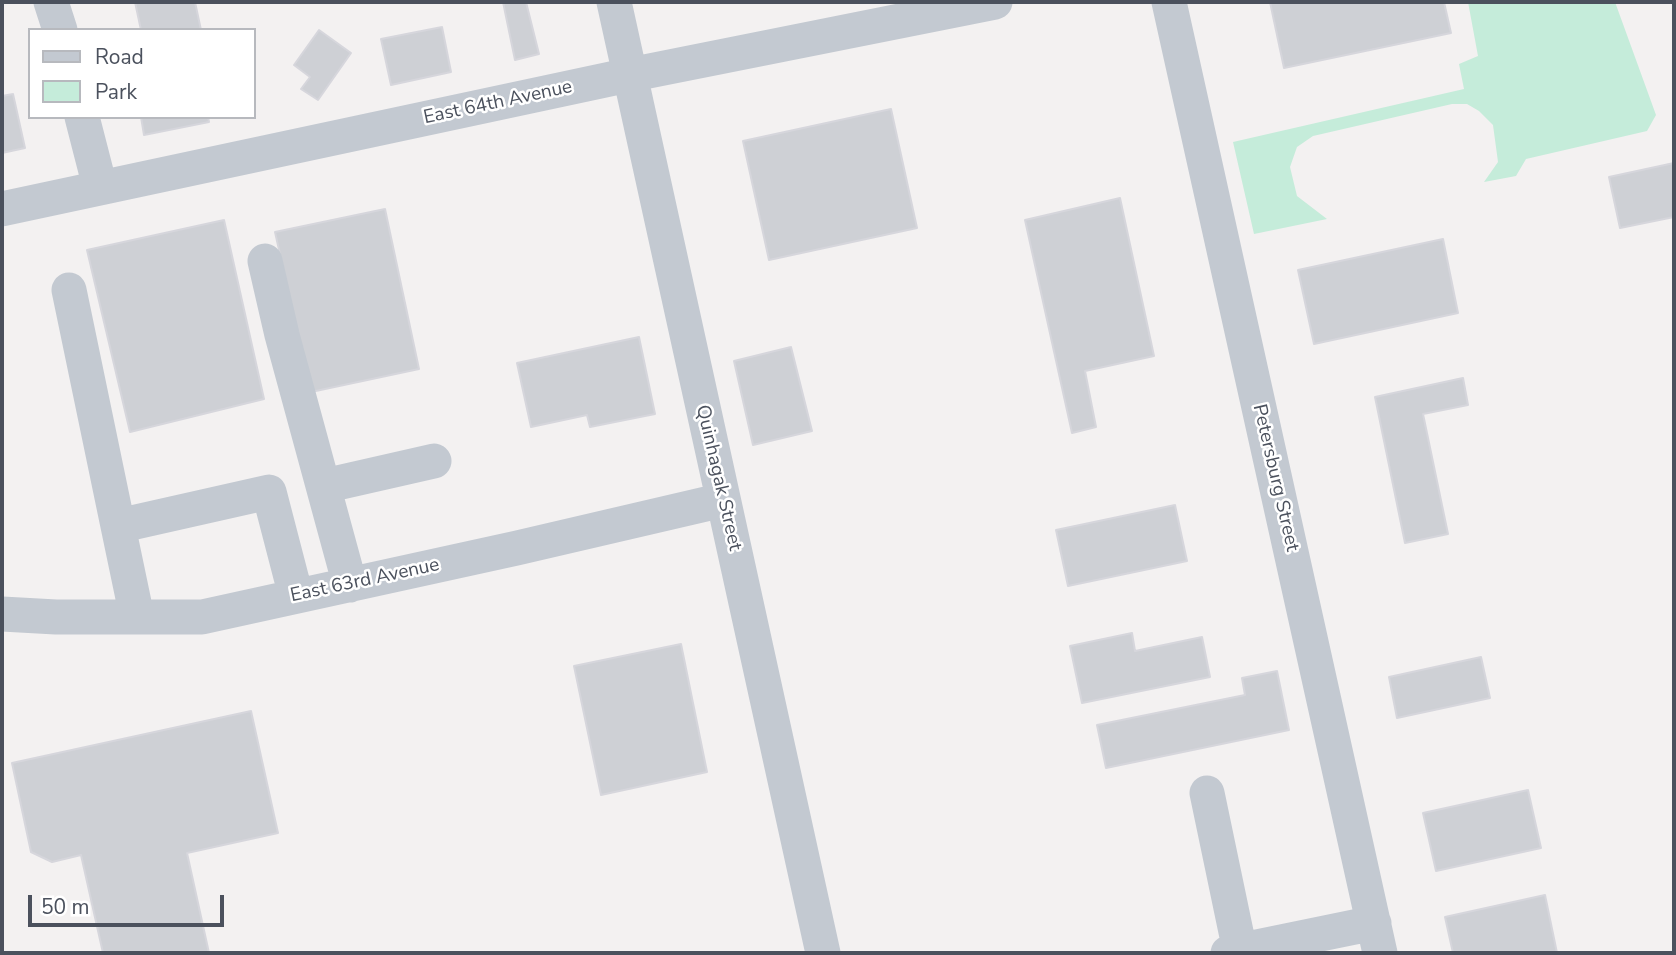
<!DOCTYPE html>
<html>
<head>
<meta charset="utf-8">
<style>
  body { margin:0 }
  #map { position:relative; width:1676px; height:955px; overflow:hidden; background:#f3f1f1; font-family:"Nunito Sans",sans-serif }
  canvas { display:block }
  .frame { position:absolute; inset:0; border:4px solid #4b515d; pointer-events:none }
  .legend { position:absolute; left:28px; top:28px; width:228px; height:91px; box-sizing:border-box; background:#fff; border:2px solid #b7b9be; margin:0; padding:9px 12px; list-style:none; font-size:21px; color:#4b515d }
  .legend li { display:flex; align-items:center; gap:14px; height:35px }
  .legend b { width:35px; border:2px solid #b7b9be }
  .scale { position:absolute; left:28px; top:895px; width:196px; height:32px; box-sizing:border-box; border:4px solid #4b515d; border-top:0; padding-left:9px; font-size:21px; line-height:24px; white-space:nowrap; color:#4b515d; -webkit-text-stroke:5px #fff; paint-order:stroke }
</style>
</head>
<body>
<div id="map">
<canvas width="1676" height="955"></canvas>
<div class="frame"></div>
<ul class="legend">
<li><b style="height:9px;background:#c3c9d1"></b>Road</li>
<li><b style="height:19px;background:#c5ecda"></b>Park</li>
</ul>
<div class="scale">50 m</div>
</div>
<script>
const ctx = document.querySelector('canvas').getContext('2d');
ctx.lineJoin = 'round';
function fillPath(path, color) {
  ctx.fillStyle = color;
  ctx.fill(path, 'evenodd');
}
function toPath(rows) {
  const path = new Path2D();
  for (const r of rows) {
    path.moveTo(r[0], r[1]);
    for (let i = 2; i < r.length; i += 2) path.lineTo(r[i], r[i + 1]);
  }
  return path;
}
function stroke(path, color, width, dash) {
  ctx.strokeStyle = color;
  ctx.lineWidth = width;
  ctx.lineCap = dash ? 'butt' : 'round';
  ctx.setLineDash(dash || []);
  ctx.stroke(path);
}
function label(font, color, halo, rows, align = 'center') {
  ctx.font = font + ' "Nunito Sans",sans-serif';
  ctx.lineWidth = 5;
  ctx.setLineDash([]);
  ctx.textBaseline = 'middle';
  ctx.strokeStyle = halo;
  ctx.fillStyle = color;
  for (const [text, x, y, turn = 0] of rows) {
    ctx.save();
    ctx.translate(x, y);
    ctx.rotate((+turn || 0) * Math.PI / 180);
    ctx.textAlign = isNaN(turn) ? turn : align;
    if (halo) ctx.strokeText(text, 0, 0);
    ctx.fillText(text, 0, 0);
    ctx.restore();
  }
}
fillPath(toPath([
  [1468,2,1615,2,1656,115,1647,131,1526,159,1516,176,1484,182,1498,162,1493,125,1479,111,1467,104,1452,104,1313,136,1297,147,1290,167,1297,196,1327,219,1254,234,1233,142,1464,89,1459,64,1478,56]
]), '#c5ecda');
const building = toPath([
  [135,2,195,2,201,30,141,30,135,2],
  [503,2,526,2,539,54,515,60,503,2],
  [1270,2,1444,2,1451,33,1284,68,1270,2],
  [442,27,451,72,391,85,381,39,442,27],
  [319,30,351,53,318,100,301,89,310,77,294,65,319,30],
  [13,94,25,148,2,153,2,96,13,94],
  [891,109,917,228,769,260,743,141,891,109],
  [141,117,208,117,209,122,144,135,141,117],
  [1674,163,1674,217,1620,228,1609,177,1674,163],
  [1120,198,1154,356,1085,371,1096,427,1072,433,1025,220,1120,198],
  [385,209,419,369,311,392,275,232,385,209],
  [224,220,264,399,130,432,87,250,224,220],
  [1443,239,1458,313,1314,344,1298,270,1443,239],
  [639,337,655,414,590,427,587,415,531,427,517,363,639,337],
  [791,347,812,431,753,445,734,361,791,347],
  [1463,378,1468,405,1423,414,1448,534,1405,543,1375,397,1463,378],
  [1175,505,1187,561,1068,586,1056,530,1175,505],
  [1132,633,1135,651,1202,637,1210,677,1082,703,1070,646,1132,633],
  [681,644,707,772,601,795,574,666,681,644],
  [1481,657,1490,698,1397,718,1389,677,1481,657],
  [1277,671,1289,730,1106,768,1097,725,1245,695,1242,678,1277,671],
  [251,711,278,833,187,853,209,953,103,953,81,855,52,862,31,852,12,763,251,711],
  [1528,790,1541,848,1436,871,1423,813,1528,790],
  [1545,895,1557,953,1453,953,1445,917,1545,895]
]);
fillPath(building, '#ced0d5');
stroke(building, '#d6d6dc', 2);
stroke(toPath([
  [51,2,60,30],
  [614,2,823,953],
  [1169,2,1380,953],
  [82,117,100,187],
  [2,209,629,75,995,2],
  [265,261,282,335,350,585],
  [69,290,118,526],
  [324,486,434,461],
  [2,614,56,617,202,617,517,548,723,500],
  [137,617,118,526,269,492,296,596],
  [1207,793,1240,951],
  [1228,953,1374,923]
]), '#c3c9d1', 35);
label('19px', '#4b515d', '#fff', [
  ["East 64th Avenue",498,103,-12],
  ["Quinhagak Street",718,478,77],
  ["Petersburg Street",1275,478,77],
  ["East 63rd Avenue",365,581,-12]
]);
</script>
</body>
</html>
